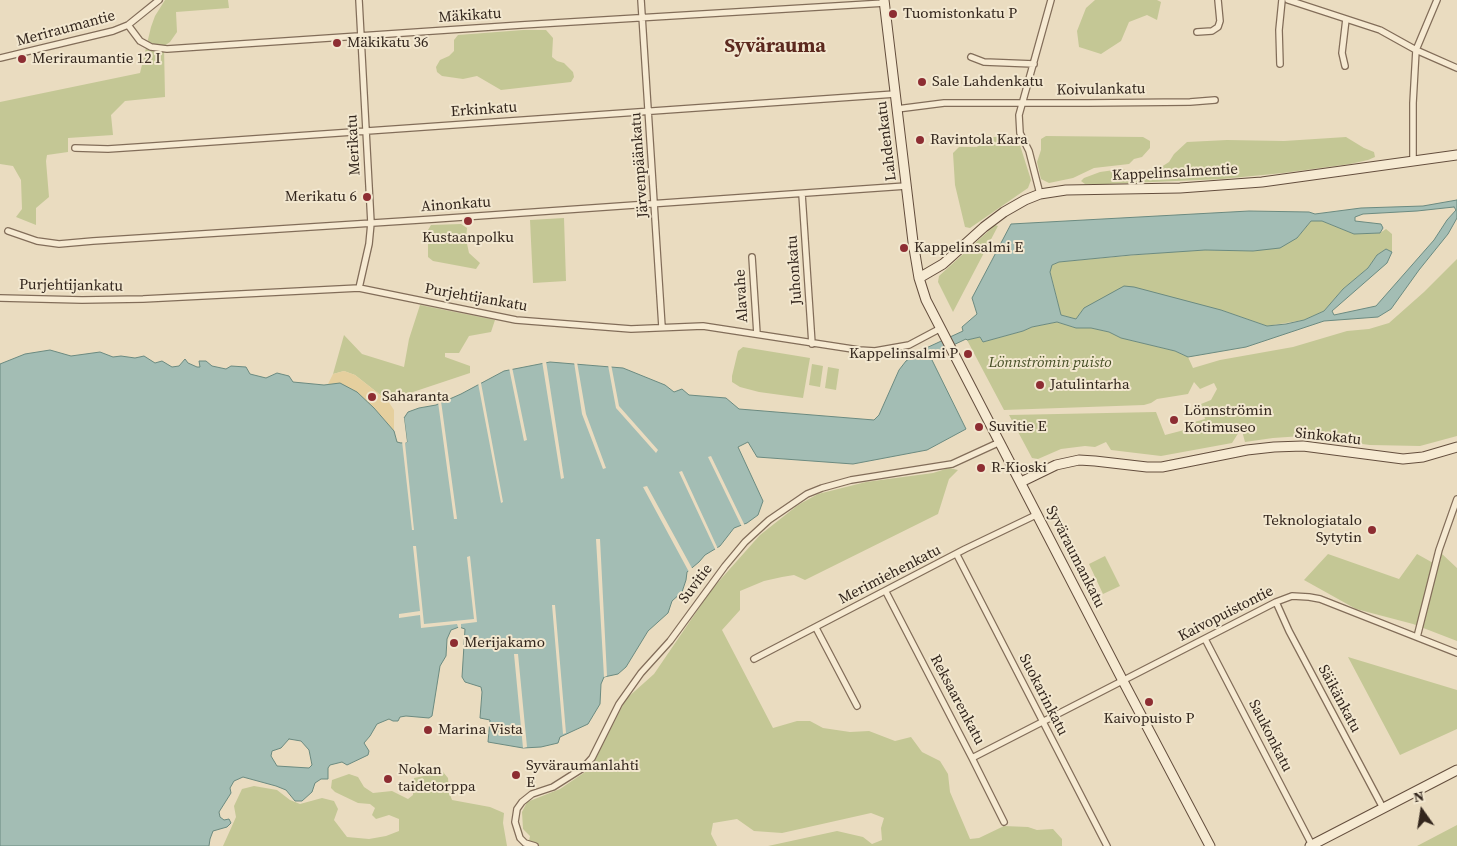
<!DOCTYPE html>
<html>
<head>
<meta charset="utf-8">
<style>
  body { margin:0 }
  #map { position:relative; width:1457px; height:846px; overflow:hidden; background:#eadcc0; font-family:"Source Serif 4",serif }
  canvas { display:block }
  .north { position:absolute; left:1397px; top:786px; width:50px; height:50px; -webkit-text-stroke:4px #f2e7cf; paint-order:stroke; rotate:347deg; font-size:14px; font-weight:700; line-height:20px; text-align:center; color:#33261d }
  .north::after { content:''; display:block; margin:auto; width:18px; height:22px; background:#33261d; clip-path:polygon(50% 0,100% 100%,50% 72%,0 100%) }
</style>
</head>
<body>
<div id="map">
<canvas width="1457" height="846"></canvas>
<div class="north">N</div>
</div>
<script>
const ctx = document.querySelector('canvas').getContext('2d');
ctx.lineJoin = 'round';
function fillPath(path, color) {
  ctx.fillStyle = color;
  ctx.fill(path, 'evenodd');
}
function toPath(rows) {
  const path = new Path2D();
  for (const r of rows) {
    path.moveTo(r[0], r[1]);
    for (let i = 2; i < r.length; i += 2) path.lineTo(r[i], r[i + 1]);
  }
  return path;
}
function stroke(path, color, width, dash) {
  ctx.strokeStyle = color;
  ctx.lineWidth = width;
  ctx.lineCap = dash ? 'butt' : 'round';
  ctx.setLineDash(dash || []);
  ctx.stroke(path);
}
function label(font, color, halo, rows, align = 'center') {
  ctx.font = font + ' "Source Serif 4",serif';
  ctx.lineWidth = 4;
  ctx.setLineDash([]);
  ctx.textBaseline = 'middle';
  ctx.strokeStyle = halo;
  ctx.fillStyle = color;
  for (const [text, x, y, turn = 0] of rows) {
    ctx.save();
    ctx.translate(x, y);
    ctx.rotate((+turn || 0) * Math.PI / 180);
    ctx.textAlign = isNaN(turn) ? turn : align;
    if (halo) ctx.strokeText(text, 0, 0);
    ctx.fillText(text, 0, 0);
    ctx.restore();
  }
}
fillPath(toPath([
  [165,0,228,0,229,8,176,12,177,32,170,42,164,46,165,97,125,101,111,115,113,135,68,138,68,152,47,155,46,161,49,197,36,208,36,225,16,217,22,209,21,180,13,166,0,164,0,102,140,73,151,27,155,16],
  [1095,0,1157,0,1161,2,1157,20,1147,15,1129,22,1121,41,1101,54,1079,47,1077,31,1086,8],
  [523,30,546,30,553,38,552,57,557,61,564,63,573,72,574,77,571,82,501,90,477,76,463,79,442,76,437,72,436,67,440,60,449,56,454,51,454,40,458,35],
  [1046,136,1143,137,1150,141,1150,148,1142,157,1134,159,1129,164,1094,168,1073,178,1049,183,1041,179,1037,162,1041,150,1041,139],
  [986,137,1012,137,1019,142,1031,180,1028,188,970,228,965,227,955,185,953,153,959,147,977,147],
  [1346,137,1364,148,1374,152,1375,157,1368,160,1350,164,1283,173,1222,179,1107,184,1085,184,1081,181,1084,178,1100,172,1121,169,1135,172,1152,173,1169,162,1174,154,1187,142,1227,140,1284,141],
  [564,218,566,281,533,283,530,220],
  [1311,221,1322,221,1354,234,1380,233,1386,229,1392,234,1392,252,1386,249,1377,255,1368,268,1343,289,1324,311,1304,320,1267,326,1221,310,1084,308,1076,319,1061,315,1050,271,1052,265,1059,262,1180,251,1205,250,1254,251,1297,238],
  [461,224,467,228,466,239,469,253,480,263,476,269,433,261,428,257,428,230,431,225],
  [995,225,998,226,953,312,938,282,939,276],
  [1457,259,1457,436,1420,446,1370,445,1302,436,1273,438,1245,442,1242,431,1239,432,1232,443,1161,456,1111,450,1106,442,1095,447,1085,446,1061,449,1038,459,1032,458,1009,415,1156,412,1165,435,1192,428,1191,423,1205,419,1201,404,1211,400,1217,389,1214,383,1200,389,1194,382,1188,394,1157,399,1151,403,1144,405,1004,410,967,340,980,337,983,342,1023,331,1032,327,1057,322,1076,328,1091,328,1109,332,1121,338,1175,351,1188,357,1193,368,1220,360,1293,347,1347,331,1369,329,1389,323,1424,292],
  [420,305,495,320,491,332,469,336,459,353,445,353,445,357,470,366,470,373,413,392,404,398,388,401,355,375,344,371,333,374,344,335,362,354,404,367,409,339],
  [743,347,810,358,803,398,759,392,740,387,732,382,732,376,738,351],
  [812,364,823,366,820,387,809,385],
  [828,367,839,369,836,390,825,388],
  [949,468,958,470,949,479,938,514,805,580,794,575,782,577,764,581,740,591,740,610,722,630,773,728,797,721,810,721,823,728,850,732,869,731,895,741,911,737,922,752,940,761,948,774,950,792,970,839,979,838,1004,826,1028,827,1037,830,1053,829,1062,839,1062,846,768,846,837,831,863,837,872,844,882,840,881,828,884,818,871,813,782,833,754,831,737,819,713,823,711,834,717,846,528,846,530,836,523,829,522,812,527,802,560,789,591,768,626,699,654,674,712,589,760,535,798,505,818,494,866,482,933,473],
  [1441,553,1457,568,1457,641,1413,624,1356,609,1304,580,1328,554,1399,579,1417,554,1435,564],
  [1105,556,1120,586,1103,594,1089,564],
  [1348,657,1457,690,1457,729,1400,755],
  [443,772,448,778,449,792,452,800,490,807,504,813,503,823,507,846,223,846,236,817,234,806,242,789,254,786,277,790,290,800,300,804,322,798,334,801,338,809,334,820,347,837,369,839,386,836,399,831,399,819,389,815,376,819,372,815,375,808,370,804,358,803,335,792,331,788,332,780,349,774,358,777,364,787,373,793,392,791,408,799,413,795,414,778],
  [1457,825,1457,846,1417,846]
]), '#c4c795');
fillPath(toPath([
  [344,371,355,375,388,401,394,410,394,431,374,408,328,384,333,374]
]), '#e5cf9e');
const water = toPath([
  [1457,200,1457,218,1448,234,1419,270,1391,309,1378,317,1324,321,1246,347,1188,357,1175,351,1121,338,1109,332,1091,328,1076,328,1057,322,1032,327,1023,331,983,342,980,337,967,340,966,339,930,356,966,429,927,450,853,464,757,457,748,442,738,447,763,501,758,515,747,523,734,528,720,546,705,555,699,562,687,572,686,580,682,592,672,601,668,613,648,631,626,667,618,674,604,677,601,684,600,704,588,724,560,737,558,743,541,747,523,748,488,742,490,720,480,718,482,692,481,687,465,682,462,677,465,629,459,627,451,630,447,639,446,656,440,666,432,716,429,718,406,716,400,717,398,721,393,721,389,719,377,724,370,736,364,743,369,751,368,755,347,765,342,762,330,765,328,768,328,779,321,779,315,783,312,792,302,801,295,801,286,790,276,786,243,777,234,781,230,788,231,793,219,812,220,817,224,820,229,819,231,823,227,827,213,831,210,839,209,846,0,846,0,364,25,354,50,350,71,356,100,352,113,357,121,356,135,358,144,356,155,363,162,361,172,367,179,366,185,359,188,363,197,367,200,367,199,361,206,361,212,366,226,369,231,366,246,367,250,374,266,378,277,373,289,376,293,382,324,385,340,383,357,392,374,408,394,431,397,442,401,443,407,442,404,418,408,412,419,408,436,405,461,394,504,371,550,362,623,368,665,385,674,392,682,389,689,395,726,398,739,409,874,420,879,415,899,370,906,361,924,349,963,331,962,327,977,314,972,298,1011,224,1249,211,1309,212,1315,214,1361,208,1423,206,1457,200],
  [1454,207,1456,210,1447,220,1434,240,1376,306,1334,315,1332,311,1387,263,1392,252,1386,249,1377,255,1368,268,1343,289,1324,311,1304,320,1286,324,1267,326,1221,310,1134,287,1124,286,1084,308,1076,319,1061,315,1050,272,1052,265,1059,262,1131,255,1205,250,1253,251,1280,248,1297,238,1311,221,1322,221,1354,234,1380,233,1383,228,1381,224,1355,221,1355,217,1363,214,1417,211,1454,207],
  [289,739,301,741,309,750,312,765,309,768,277,766,271,756,272,751,281,748,289,739]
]);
fillPath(water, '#a3bdb4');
stroke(water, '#6b8a80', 1);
fillPath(toPath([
  [542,361,546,361,564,478,561,479],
  [574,362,577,362,586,414,606,468,603,469,582,414],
  [611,364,619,406,658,450,656,453,616,408,608,365],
  [512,367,527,440,524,441,509,368],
  [478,383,481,383,503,502,501,503],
  [441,401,457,519,454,519,438,402],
  [402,418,404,418,407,442,405,443,414,530,412,530,402,441,404,440],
  [711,456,745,526,742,527,708,457],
  [682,471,718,549,716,551,679,472],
  [647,486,693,570,689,572,643,487],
  [596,539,600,539,607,676,604,677],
  [413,546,416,546,424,624,474,619,467,557,470,556,477,622,461,624,461,629,459,630,457,624,421,628,420,615,399,618,399,614,420,611],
  [552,605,555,605,566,733,563,734],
  [514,654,518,654,527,747,523,748]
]), '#eadcc0');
const street = toPath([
  [359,0,371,223,369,244,359,288],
  [641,0,662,327],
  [1288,0,1380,30,1416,50,1457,68],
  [128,25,140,41,151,47,167,49,521,25,885,3],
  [1197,32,1212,31,1218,27,1220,21,1218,0],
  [971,57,984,62,1034,64],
  [0,58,113,31,128,25,159,0],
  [1280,64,1279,30,1282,0],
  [1345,66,1342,53,1346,19],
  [897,109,944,103,1088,103,1190,102,1215,100],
  [75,148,108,149,153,146,895,94],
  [1413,160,1413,103,1416,50,1437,0],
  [802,194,812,344],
  [1040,194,1029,151,1020,133,1019,115,1051,0],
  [8,231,37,241,59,244,93,241,435,219,906,186],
  [752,257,757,334],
  [0,298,82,300,143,299,359,288,516,320,631,329,703,326,859,350,875,351,909,345,941,328],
  [957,555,1107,846],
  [886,592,972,758,1004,822],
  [1276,602,1289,631,1383,808],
  [816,628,857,706],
  [1417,637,1439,550,1457,499],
  [1205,639,1312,845],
  [754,659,965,549,1038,514],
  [972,758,1276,602,1292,596,1309,597,1320,599,1457,653],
  [535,846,525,843,520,838,515,822,517,809,522,802,532,794,553,787,583,768,592,758,619,704,641,673,670,641,725,566,745,542,769,520,807,494,822,488,851,480,952,464,1000,442]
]);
const secondary = toPath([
  [884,0,913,242,919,278,926,300,1123,681,1210,846],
  [919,278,943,264,984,227,1004,212,1025,200,1040,194,1066,190,1180,188,1262,182,1457,155],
  [1021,482,1056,465,1079,460,1095,461,1147,467,1162,467,1247,450,1274,447,1303,446,1403,459,1423,457,1457,447],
  [1310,846,1457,770]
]);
stroke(street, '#826d59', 8);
stroke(secondary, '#644e3d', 11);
stroke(street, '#f6ead2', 5.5);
stroke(secondary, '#f6ead2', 9);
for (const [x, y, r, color] of [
  [893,14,5,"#8d2d32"],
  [337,43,5,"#8d2d32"],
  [22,59,5,"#8d2d32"],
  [922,82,5,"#8d2d32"],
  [920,140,5,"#8d2d32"],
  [367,197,5,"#8d2d32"],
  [468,221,5,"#8d2d32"],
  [904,248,5,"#8d2d32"],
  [968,354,5,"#8d2d32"],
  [1040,385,5,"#8d2d32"],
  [372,397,5,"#8d2d32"],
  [1174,420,5,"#8d2d32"],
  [979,427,5,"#8d2d32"],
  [981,468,5,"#8d2d32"],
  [1372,530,5,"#8d2d32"],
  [454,643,5,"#8d2d32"],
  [1149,702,5,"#8d2d32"],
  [428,730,5,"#8d2d32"],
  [516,775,5,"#8d2d32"],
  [388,779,5,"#8d2d32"]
]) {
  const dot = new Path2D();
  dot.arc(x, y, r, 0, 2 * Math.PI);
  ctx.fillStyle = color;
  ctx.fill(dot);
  stroke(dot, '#f2e7cf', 2);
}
label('15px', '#33261d', '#f2e7cf', [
  ["Tuomistonkatu P",903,14],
  ["Mäkikatu 36",347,43],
  ["Meriraumantie 12 I",32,59],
  ["Sale Lahdenkatu",932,82],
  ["Ravintola Kara",930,140],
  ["Merikatu 6",357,197,"right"],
  ["Kustaanpolku",468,238,"center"],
  ["Kappelinsalmi E",914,248],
  ["Kappelinsalmi P",958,354,"right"],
  ["Jatulintarha",1050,385],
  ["Saharanta",382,397],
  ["Lönnströmin",1184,411],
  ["Kotimuseo",1184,428],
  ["Suvitie E",989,427],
  ["R-Kioski",991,468],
  ["Teknologiatalo",1362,521,"right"],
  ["Sytytin",1362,538,"right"],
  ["Merijakamo",464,643],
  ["Kaivopuisto P",1149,719,"center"],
  ["Marina Vista",438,730],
  ["Syväraumanlahti",526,766],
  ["E",526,783],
  ["Nokan",398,770],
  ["taidetorppa",398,787]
], 'left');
label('15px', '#33261d', '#f2e7cf', [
  ["Mäkikatu",470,16,-4],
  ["Meriraumantie",66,29,-15],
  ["Koivulankatu",1101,90,-1],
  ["Erkinkatu",484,110,-4],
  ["Lahdenkatu",887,141,-97],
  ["Merikatu",354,145,-93],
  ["Järvenpäänkatu",640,165,-94],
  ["Kappelinsalmentie",1175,173,-3],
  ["Ainonkatu",456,205,-4],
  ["Juhonkatu",795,270,-94],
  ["Purjehtijankatu",71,286,1],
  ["Alavahe",742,296,-93],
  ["Purjehtijankatu",476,298,10],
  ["Sinkokatu",1328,437,6],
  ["Syväraumankatu",1075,557,63],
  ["Merimiehenkatu",890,575,-27],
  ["Suvitie",696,584,-53],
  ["Kaivopuistontie",1226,614,-27],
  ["Suokarinkatu",1043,695,63],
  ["Säikänkatu",1339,699,62],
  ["Reksaarenkatu",957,700,62],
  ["Saukonkatu",1270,736,63]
]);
label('italic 15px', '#454e25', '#f2e7cf', [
  ["Lönnströmin puisto",1050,363]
]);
label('bold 20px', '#5c291f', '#f2e7cf', [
  ["Syvärauma",775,47]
]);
</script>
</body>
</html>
